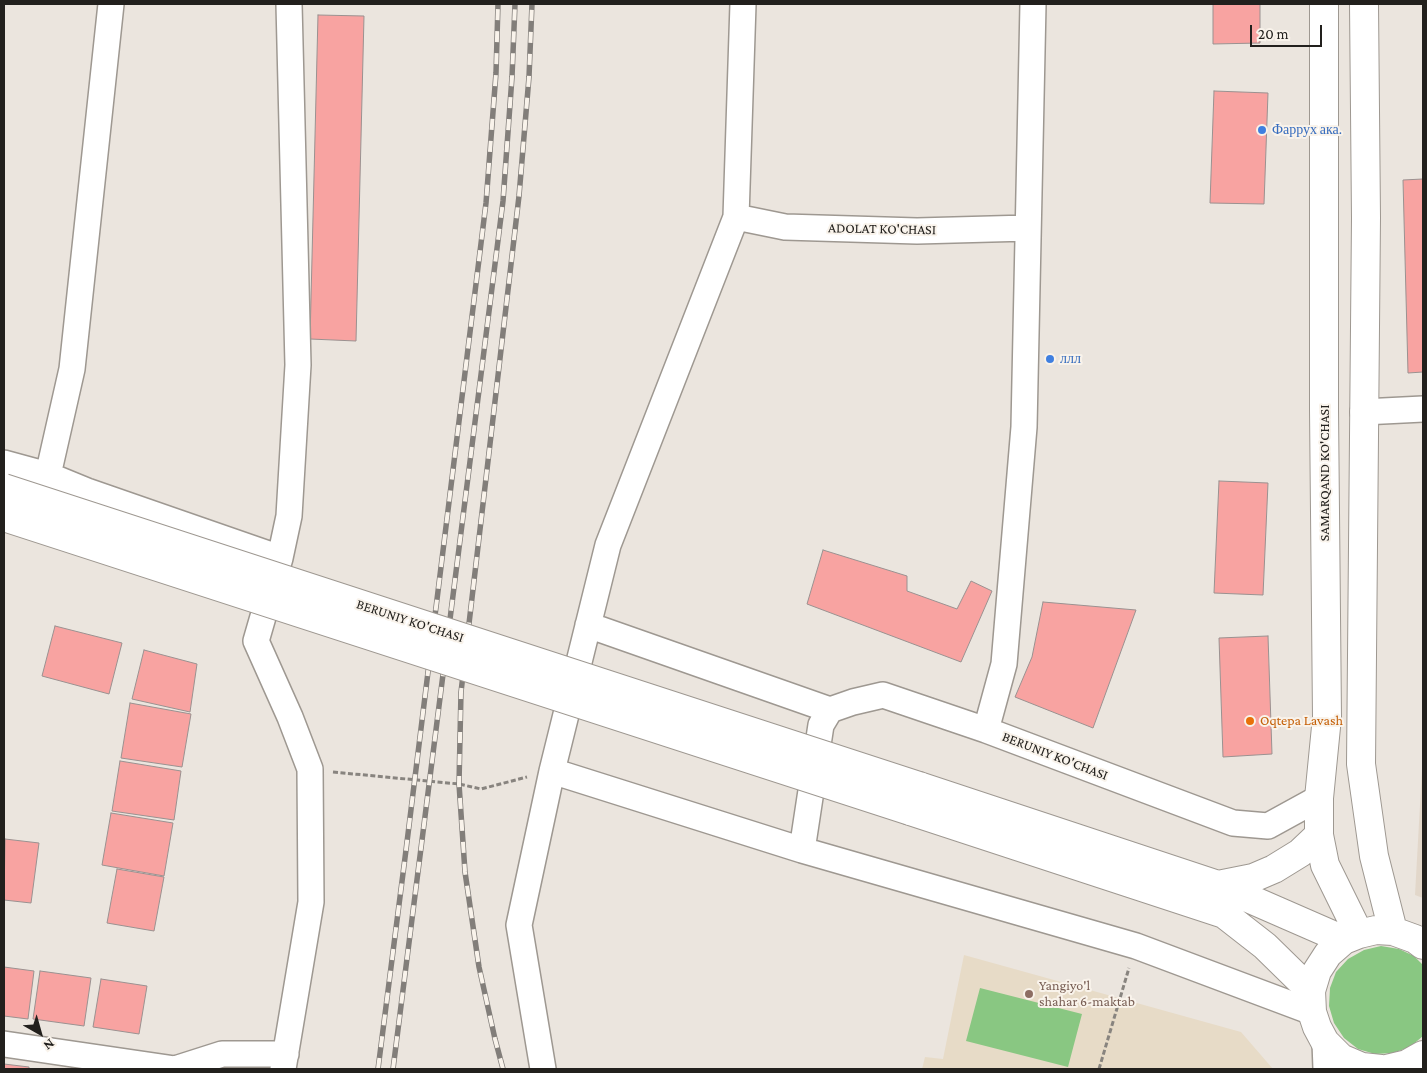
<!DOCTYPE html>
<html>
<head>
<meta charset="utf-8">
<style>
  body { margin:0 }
  #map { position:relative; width:1427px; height:1073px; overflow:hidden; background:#ebe5de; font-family:"Crimson Pro",serif }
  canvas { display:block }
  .frame { position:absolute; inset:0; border:5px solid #22201d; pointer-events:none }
  .north { position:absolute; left:15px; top:1008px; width:50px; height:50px; -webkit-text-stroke:4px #f9f3eb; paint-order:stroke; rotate:142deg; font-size:14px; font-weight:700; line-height:20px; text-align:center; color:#22201d }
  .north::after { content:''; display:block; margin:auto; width:18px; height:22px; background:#22201d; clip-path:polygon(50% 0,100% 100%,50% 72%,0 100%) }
  .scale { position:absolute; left:1250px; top:25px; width:72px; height:22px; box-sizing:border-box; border:2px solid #22201d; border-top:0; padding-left:6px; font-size:15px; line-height:18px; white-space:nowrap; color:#22201d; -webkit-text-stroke:4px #f9f3eb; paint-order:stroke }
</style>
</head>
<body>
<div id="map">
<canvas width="1427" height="1073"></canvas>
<div class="frame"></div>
<div class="north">N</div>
<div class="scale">20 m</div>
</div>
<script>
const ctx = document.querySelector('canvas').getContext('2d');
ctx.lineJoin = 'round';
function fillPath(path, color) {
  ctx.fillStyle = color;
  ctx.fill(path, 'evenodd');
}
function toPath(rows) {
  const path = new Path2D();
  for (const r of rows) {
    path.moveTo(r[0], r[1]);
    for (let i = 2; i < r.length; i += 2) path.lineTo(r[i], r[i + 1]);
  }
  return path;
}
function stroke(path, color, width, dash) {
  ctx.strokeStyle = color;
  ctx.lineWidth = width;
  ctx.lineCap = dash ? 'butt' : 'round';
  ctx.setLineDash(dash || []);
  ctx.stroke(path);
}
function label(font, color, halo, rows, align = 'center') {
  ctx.font = font + ' "Crimson Pro",serif';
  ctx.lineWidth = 4;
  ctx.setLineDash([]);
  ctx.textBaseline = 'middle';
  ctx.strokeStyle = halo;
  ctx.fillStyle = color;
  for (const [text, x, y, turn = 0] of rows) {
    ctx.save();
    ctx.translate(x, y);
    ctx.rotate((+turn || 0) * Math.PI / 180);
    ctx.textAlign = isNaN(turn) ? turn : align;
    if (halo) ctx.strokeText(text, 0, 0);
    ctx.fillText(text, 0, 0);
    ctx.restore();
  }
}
fillPath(toPath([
  [1423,751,1423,898,1415,895]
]), '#e2d7ca');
fillPath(toPath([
  [964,955,1241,1032,1273,1069,922,1069,925,1057,943,1059]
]), '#e7dbc7');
fillPath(toPath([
  [1381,946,1399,949,1414,956,1423,965,1423,1036,1410,1047,1393,1053,1375,1054,1358,1049,1344,1038,1334,1023,1329,1006,1330,988,1336,972,1348,959,1364,950],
  [980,988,1082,1014,1068,1067,966,1041]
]), '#89c782');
const building = toPath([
  [1213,4,1260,4,1260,43,1213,44,1213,4],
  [318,15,364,16,356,341,310,339,318,15],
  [1214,91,1268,93,1264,204,1210,203,1214,91],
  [1423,179,1423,372,1408,373,1403,180,1423,179],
  [1219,481,1268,483,1263,595,1214,593,1219,481],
  [823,550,907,576,907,591,957,609,971,581,992,591,961,662,807,604,823,550],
  [1043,602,1136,610,1093,728,1015,697,1032,657,1043,602],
  [55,626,122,643,109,694,42,676,55,626],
  [1268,636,1272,754,1223,757,1219,638,1268,636],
  [144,650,197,664,190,712,132,699,144,650],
  [130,703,191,714,182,767,121,758,130,703],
  [120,761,181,771,174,820,112,811,120,761],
  [111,813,173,823,164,876,102,865,111,813],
  [5,839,39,843,31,903,4,900,5,839],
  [117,869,164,877,154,931,107,923,117,869],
  [4,967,34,971,28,1019,4,1016,4,967],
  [40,971,91,978,84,1026,33,1019,40,971],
  [101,979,147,986,139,1034,93,1027,101,979],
  [4,1064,29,1067,29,1069,4,1069,4,1064]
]);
fillPath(building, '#f8a3a1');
stroke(building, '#9a9190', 1);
const minor = toPath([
  [736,217,785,227,917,231,1028,228],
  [1363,412,1423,409],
  [4,463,48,475,87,491,280,558],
  [48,475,72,369,111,4],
  [588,625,830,710],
  [986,730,1004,664,1024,427,1033,4],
  [552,771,802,850,1136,946,1312,1012],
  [802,850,821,725,830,710,853,702,883,695,986,730,1233,823,1268,826,1319,798],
  [1325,1042,1326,1069],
  [4,1044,175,1069],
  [175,1069,222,1054,286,1054],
  [283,1069,311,902,310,769,290,717,256,641,280,558,289,516,298,365,289,4],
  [543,1069,519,925,552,771,608,545,736,217,743,4]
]);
const major = toPath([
  [1324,4,1324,410,1327,717,1319,798,1319,835,1325,865,1359,934],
  [1364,4,1366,218,1361,764,1374,856,1393,931],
  [919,786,1218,885,1344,940],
  [910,811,1224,914,1265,946,1311,991],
  [1218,885,1253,878,1274,869,1300,853,1319,835],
  [1381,1069,1362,1067,1341,1058,1325,1042,1317,1027,1312,1012,1311,991,1317,971,1328,954,1344,940,1359,934,1376,930,1393,931,1415,939,1423,945],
  [1386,1069,1407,1064,1423,1055]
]);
stroke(minor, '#9e9891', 28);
stroke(major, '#9e9891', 30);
stroke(toPath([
  [333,772,459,784,481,789,527,777],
  [1099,1069,1129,968]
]), '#88847f', 3, [5, 2.5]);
stroke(minor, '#fff', 25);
stroke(major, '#fff', 28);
const rail = toPath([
  [378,1069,406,850,486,203,496,73,498,4],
  [393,1069,503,201,512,77,515,4],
  [503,1069,495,1039,479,967,465,872,459,784,461,692,519,196,529,77,532,4]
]);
stroke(rail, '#827e7a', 5.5);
stroke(rail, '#f9f3eb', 4, [11]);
const majorBridge = toPath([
  [4,488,919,786],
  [4,517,910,811]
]);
stroke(majorBridge, '#9e9891', 30, []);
stroke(majorBridge, '#fff', 28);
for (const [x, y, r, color] of [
  [1262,130,5,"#3f7fe0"],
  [1050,359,5,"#3f7fe0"],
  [1250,721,5,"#e8710a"],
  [1029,994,5,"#8d6e63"]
]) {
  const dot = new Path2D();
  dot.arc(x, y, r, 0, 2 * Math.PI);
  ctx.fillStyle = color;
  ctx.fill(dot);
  stroke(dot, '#f9f3eb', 2);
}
label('14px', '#366cbe', '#f9f3eb', [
  ["Фаррух ака.",1272,130],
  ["ллл",1060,359]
], 'left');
label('14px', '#22201d', '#f9f3eb', [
  ["ADOLAT KO'CHASI",882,229,1],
  ["SAMARQAND KO'CHASI",1325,473,-90],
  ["BERUNIY KO'CHASI",410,621,18],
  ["BERUNIY KO'CHASI",1055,756,21]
]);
label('14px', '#c56008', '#f9f3eb', [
  ["Oqtepa Lavash",1260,721]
], 'left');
label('14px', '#785e54', '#f9f3eb', [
  ["Yangiyo'l",1039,986],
  ["shahar 6-maktab",1039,1002]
], 'left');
</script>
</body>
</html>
